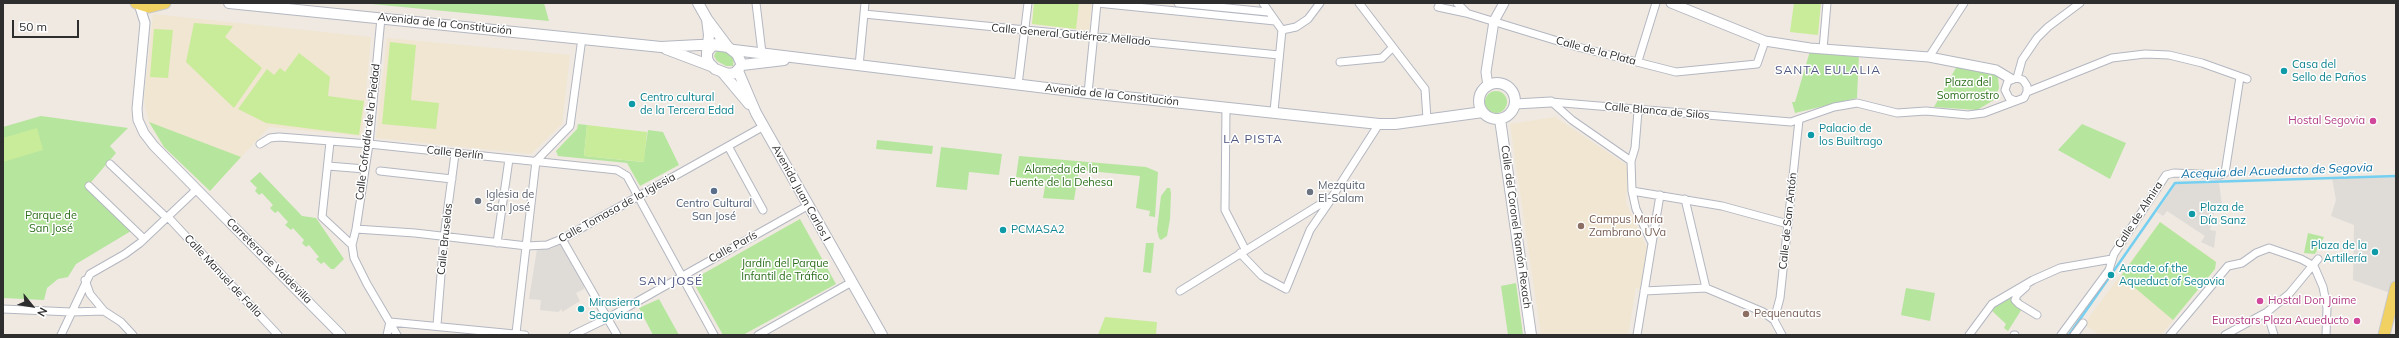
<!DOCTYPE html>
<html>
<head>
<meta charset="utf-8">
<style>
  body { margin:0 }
  #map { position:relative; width:2399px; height:338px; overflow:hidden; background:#efe9e1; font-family:Mulish,sans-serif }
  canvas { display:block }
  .frame { position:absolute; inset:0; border:4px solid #2e2e2e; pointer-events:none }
  .north { position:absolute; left:12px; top:286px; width:40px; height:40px; -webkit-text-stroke:3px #fff; paint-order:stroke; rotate:120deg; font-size:11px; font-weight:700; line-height:16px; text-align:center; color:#2e2e2e }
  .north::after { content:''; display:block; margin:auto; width:14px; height:18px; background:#2e2e2e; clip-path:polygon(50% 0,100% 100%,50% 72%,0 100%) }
  .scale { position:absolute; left:12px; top:20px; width:67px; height:18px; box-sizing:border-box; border:2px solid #2e2e2e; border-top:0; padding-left:5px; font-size:12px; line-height:14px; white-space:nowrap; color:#2e2e2e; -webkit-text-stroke:3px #fff; paint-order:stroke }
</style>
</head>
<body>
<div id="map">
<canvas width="2399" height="338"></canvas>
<div class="frame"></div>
<div class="north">N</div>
<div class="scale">50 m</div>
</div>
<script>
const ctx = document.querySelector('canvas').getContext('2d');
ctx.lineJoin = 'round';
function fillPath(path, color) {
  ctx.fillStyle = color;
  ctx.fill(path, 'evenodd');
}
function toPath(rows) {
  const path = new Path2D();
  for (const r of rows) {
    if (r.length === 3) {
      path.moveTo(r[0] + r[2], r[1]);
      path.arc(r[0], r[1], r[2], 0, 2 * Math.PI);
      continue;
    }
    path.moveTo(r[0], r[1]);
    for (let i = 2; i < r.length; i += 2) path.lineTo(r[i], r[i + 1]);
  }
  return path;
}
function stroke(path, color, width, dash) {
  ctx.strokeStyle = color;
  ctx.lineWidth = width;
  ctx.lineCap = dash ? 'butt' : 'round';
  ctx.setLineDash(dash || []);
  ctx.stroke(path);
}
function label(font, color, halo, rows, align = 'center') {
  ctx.font = font + ' Mulish,sans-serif';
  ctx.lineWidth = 3;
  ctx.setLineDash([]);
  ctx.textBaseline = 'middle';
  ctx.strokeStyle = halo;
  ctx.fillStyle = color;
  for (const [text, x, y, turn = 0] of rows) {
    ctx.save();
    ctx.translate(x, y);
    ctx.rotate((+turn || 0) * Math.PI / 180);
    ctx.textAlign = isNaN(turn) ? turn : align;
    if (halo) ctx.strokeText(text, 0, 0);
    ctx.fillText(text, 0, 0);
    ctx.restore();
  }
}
fillPath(toPath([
  [1034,3,1092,3,1089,31,1032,24],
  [153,14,371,37,362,136,269,127,210,191,164,147,149,122,144,100],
  [387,38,570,55,562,124,531,154,376,138],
  [1555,117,1628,166,1626,203,1647,248,1640,290,1636,287,1628,335,1541,335,1510,124],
  [2160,222,2213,259,2216,262,2215,269,2161,335,2100,335,2084,324]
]), '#f0e6d1');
fillPath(toPath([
  [361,3,544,3,549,21],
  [717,50,727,52,734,58,733,66,726,66,717,61,714,56],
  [1810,51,1859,53,1857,98,1795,113,1792,102,1795,102],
  [1957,66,1995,74,1998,77,1999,88,1994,100,1977,110,1934,107],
  [1496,102,11],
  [41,116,128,128,110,146,116,153,86,188,131,231,76,264,68,277,58,279,47,288,44,300,3,298,3,127],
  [149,122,241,157,210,191,164,147],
  [578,124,587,125,584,156,643,162,648,130,663,132,679,165,640,186,627,163,558,156,556,151,577,129],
  [2082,124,2126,143,2110,179,2058,150],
  [877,140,933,146,932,154,876,149],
  [941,147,1002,154,999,175,969,172,967,190,936,187],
  [1019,156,1146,167,1158,172,1155,217,1149,216,1150,211,1136,208,1140,176,1079,170,1074,200,1043,198,1046,181,1016,177],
  [260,172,302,216,316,218,344,259,334,269,331,269,324,262,321,264,316,259,319,257,309,245,306,247,302,243,304,240,293,228,291,230,285,225,288,222,278,211,275,213,270,208,273,205,262,193,259,195,255,191,257,188,250,181],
  [1167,188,1170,188,1171,193,1170,219,1167,236,1161,240,1159,238,1157,230,1161,196],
  [800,219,836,284,743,335,723,335,692,280],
  [2160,222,2216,262,2215,269,2173,320,2121,276],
  [2308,233,2324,237,2315,254,2304,253],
  [1146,243,1154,243,1151,273,1143,272],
  [1516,283,1523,335,1508,335,1501,286],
  [1906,288,1935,293,1930,321,1901,315],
  [2016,294,2025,304,2008,331,2004,328,2006,324,1990,309],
  [659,299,679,335,653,335,639,308]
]), '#b6e59e');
fillPath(toPath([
  [1034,3,1079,3,1076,29,1032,24],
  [1794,3,1821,3,1818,35,1790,32],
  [194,23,233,26,225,37,262,68,234,108,186,62],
  [154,29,173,30,168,78,150,77],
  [390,42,416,45,411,100,439,103,436,129,382,124],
  [299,53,330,77,328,96,364,101,359,135,266,123,238,109,267,69,274,75,280,68,285,72],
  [587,125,647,132,644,162,584,156],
  [37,128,43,150,3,162,3,138],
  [1105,317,1157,322,1156,335,1098,335]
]), '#c9ec9a');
fillPath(toPath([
  [2396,177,2396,295,2353,280,2354,225,2331,216,2336,200,2332,178],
  [2219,183,2222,204,2216,205,2210,230,2216,231,2214,248,2201,242,2205,236,2167,211,2163,216,2157,212,2176,184],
  [561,244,584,282,584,289,576,293,580,301,562,312,562,309,558,312,540,310,541,300,529,299,537,249,551,249]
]), '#dfdcd8');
stroke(toPath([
  [2069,335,2175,183,2396,176]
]), '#75cff0', 2.5);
const minor = toPath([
  [756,3,762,53],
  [1178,3,1268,12],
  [1263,3,1282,30,1274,111],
  [1359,3,1425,89,1427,119],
  [1457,3,1466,12],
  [1438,7,1466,13,1574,46,1676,72,1757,64,1765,41],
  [864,14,1279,55],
  [1282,30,1296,27,1308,19,1320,3],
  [1823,49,1827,3],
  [1929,57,1964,3],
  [1638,61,1656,3],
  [1340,62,1382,58,1392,48],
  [859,66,865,3],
  [2017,78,2022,60,2037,38,2048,27,2080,3],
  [1018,85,1028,3],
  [2027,92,2112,58,2145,54,2169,55,2202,63,2247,79],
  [1088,93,1097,3,1275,21],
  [1551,102,1791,122,1834,107,1857,103,1897,113,1926,111,1968,115,1984,113,2024,98,2027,92,2027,86,2023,80,2017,78,2008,81,2005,90,2009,98,2015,101],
  [1553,103,1572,120,1631,161],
  [1226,107,1225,210,1245,249],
  [1638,111,1635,148,1631,161,1632,191,1636,209,1651,241],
  [330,142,322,217,352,245,354,258,367,284,397,335],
  [260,144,270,138,279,137,369,144,617,170,627,176,714,335],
  [728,146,763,210],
  [110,164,167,218],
  [328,166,365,169],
  [380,171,452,179],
  [89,186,144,239],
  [1632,191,1722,206,1788,224],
  [1685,199,1706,288],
  [168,217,278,335],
  [356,229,415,233,527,246,547,245,562,239,764,126],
  [562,239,617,335],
  [497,243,509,159],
  [352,245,356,229,369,144,381,18],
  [1240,253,1262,276,1286,289,1310,230,1330,201],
  [2314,266,2323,287,2327,308,2326,335],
  [85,280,90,294,104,311,121,322,133,335],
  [2026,287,2017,295,2015,300,2019,304,2037,315],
  [1180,291,1332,197,1379,124],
  [1644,291,1706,288,1763,312,1774,320,1782,335],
  [3,309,71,312,104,311],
  [2267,312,2274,335],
  [1774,320,1780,298,1799,120],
  [390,322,525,335],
  [437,325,444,237,455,154],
  [516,333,536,161,570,126,582,38],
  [61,335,90,274,125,254,140,243,197,189],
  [387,335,390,322],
  [573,335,608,318,809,205],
  [758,335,850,283],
  [1637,335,1660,195],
  [1969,335,1992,304,2033,280,2060,268,2112,259],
  [2014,335,2015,335],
  [2061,335,2109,270,2114,254,2166,175,2174,173,2220,175,2225,173,2240,77],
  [2074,335,2083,323],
  [2170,335,2228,266,2242,263,2256,253,2269,248,2301,259,2314,266],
  [2225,335,2267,312,2289,294,2318,259]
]);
const tertiary = toPath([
  [1671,3,1765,41,1810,48,1929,57,1996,70,2011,79],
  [139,4,145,23,137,109,138,120,144,133,154,146,341,335],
  [1488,86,1486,72,1494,21,1504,3],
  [1515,104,1551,102]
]);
const secondary = toPath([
  [229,3,661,47,718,44],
  [698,3,707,19,728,47],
  [666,49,711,66],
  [734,50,1088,93,1379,124,1395,124,1483,112],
  [707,52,713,45,728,47,737,54,742,65,735,73,728,74,715,69,709,63,707,58,707,52,709,35,707,19],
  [742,65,784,60],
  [738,71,756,113,882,335],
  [723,73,749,104],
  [1497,101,18],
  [1500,119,1531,335]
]);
const primary = toPath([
  [136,3,149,7,165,3],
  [2384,335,2396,287]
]);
stroke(minor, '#b4b7c1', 9);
stroke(tertiary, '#b4b7c1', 11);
stroke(secondary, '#b4b7c1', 12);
stroke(primary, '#c9c9c9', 13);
stroke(minor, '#fff', 7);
stroke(tertiary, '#fff', 9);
stroke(secondary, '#fff', 10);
stroke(primary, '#f2d163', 11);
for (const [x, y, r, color] of [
  [2284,71,4,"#0f9aa8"],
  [632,104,4,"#0f9aa8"],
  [2373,121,4,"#d1479c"],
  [1811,135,4,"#0f9aa8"],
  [714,191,4,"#5c6f8a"],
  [1310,192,4,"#6b7280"],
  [478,201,4,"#6b7280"],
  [2192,214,4,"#0f9aa8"],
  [1581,226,4,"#8d6e63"],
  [1003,230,4,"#0f9aa8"],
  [2375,252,4,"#0f9aa8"],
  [2111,275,4,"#0f9aa8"],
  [2260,301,4,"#d1479c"],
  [581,309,4,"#0f9aa8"],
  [1746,314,4,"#8d6e63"],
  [2357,321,4,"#d1479c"]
]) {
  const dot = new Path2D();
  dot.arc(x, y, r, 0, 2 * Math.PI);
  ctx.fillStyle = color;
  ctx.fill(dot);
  stroke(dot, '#fff', 1.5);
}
label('11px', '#2e2e2e', '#fff', [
  ["Avenida de la Constitución",445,24,6],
  ["Calle General Gutiérrez Mellado",1071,35,5],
  ["Calle de la Plata",1596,51,15],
  ["Avenida de la Constitución",1112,95,6],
  ["Calle Blanca de Silos",1657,111,5],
  ["Calle Cofradía de la Piedad",368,132,-83],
  ["Calle Berlín",455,153,6],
  ["Avenida Juan Carlos I",801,193,61],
  ["Calle Tomasa de la Iglesia",617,208,-29],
  ["Calle de Almira",2139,215,-57],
  ["Calle de San Antón",1788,221,-84],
  ["Calle del Coronel Ramón Rexach",1516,227,82],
  ["Calle Bruselas",445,239,-84],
  ["Calle París",733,247,-29],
  ["Carretera de Valdevilla",269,261,45],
  ["Calle Manuel de Falla",223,276,47]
]);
label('11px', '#0d838f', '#fff', [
  ["Casa del",2292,65],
  ["Sello de Paños",2292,78],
  ["Centro cultural",640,98],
  ["de la Tercera Edad",640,111],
  ["Palacio de",1819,129],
  ["los Builtrago",1819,142],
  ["Plaza de",2200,208],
  ["Día Sanz",2200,221],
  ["PCMASA2",1011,230],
  ["Plaza de la",2367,246,"right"],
  ["Artillería",2367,259,"right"],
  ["Arcade of the",2119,269],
  ["Aqueduct of Segovia",2119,282],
  ["Mirasierra",589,303],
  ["Segoviana",589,316]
], 'left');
label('11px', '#2c6e1b', '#fff', [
  ["Plaza del",1968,83],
  ["Somorrostro",1968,96],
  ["Alameda de la",1061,170],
  ["Fuente de la Dehesa",1061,183],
  ["Parque de",51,216],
  ["San José",51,229],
  ["Jardín del Parque",785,264],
  ["Infantil de Tráfico",785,277]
]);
label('11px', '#b23c85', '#fff', [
  ["Hostal Segovia",2365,121],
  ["Hostal Don Jaime",2268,301,"left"],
  ["Eurostars Plaza Acueducto",2349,321]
], 'right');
label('11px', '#5b616d', '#fff', [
  ["Mezquita",1318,186],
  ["El-Salam",1318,199],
  ["Iglesia de",486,195],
  ["San José",486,208]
], 'left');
label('11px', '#4e5e75', '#fff', [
  ["Centro Cultural",714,204],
  ["San José",714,217]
]);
label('11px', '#785e54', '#fff', [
  ["Campus María",1589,220],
  ["Zambrano UVa",1589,233],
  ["Pequenautas",1754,314]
], 'left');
ctx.letterSpacing = '1px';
label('12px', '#4d5680', '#fff', [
  ["SANTA EULALIA",1828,70],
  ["LA PISTA",1253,139],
  ["SAN JOSÉ",671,281]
]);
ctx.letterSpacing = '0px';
label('italic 12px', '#0d6fa3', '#fff', [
  ["Acequia del Acueducto de Segovia",2277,171,-2]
]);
</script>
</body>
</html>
